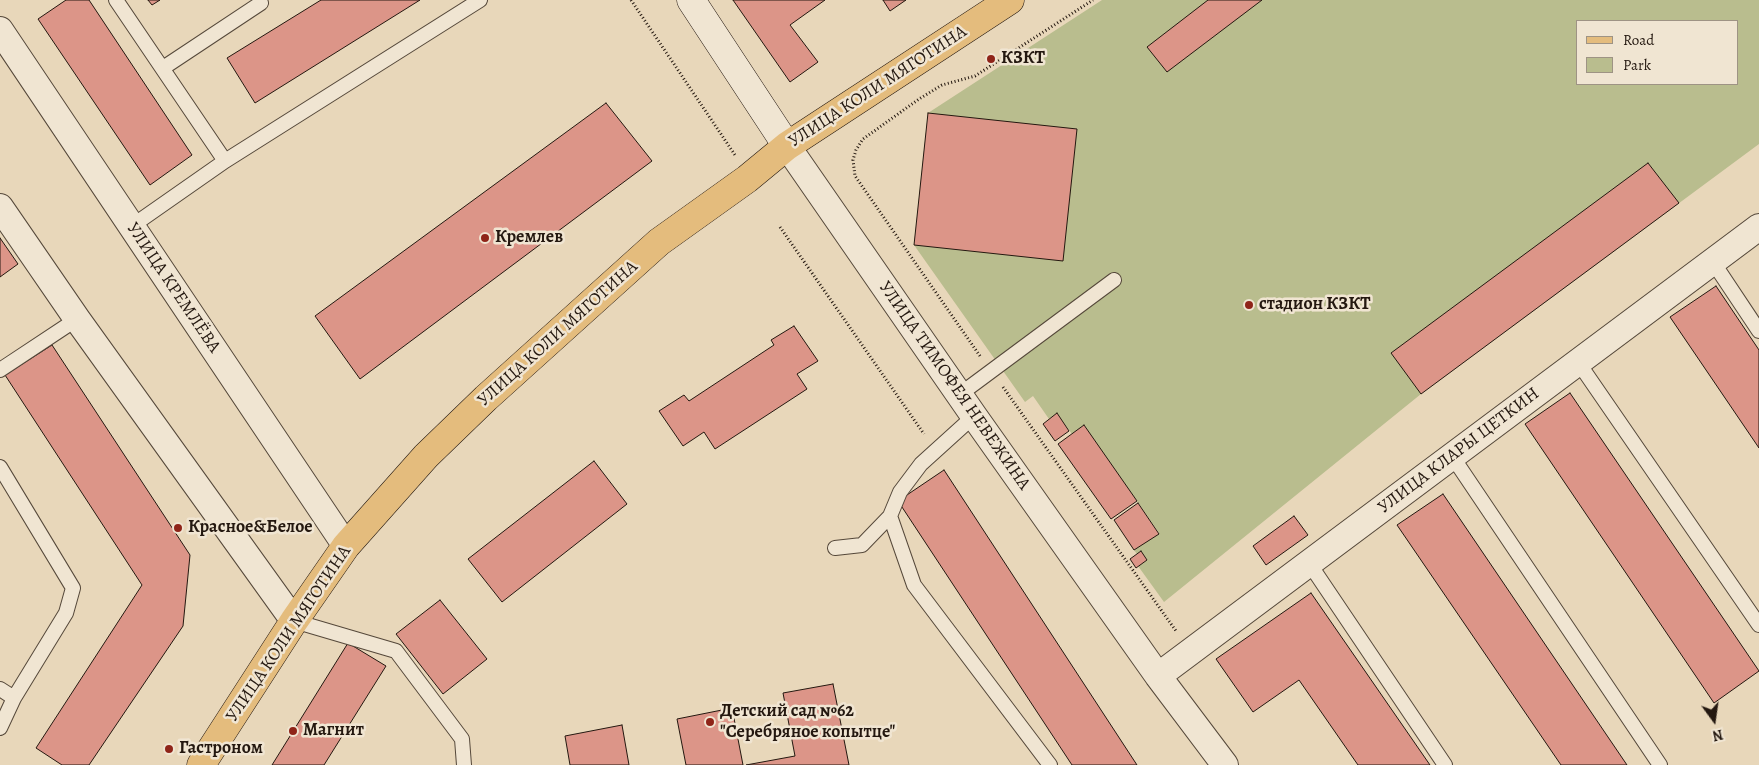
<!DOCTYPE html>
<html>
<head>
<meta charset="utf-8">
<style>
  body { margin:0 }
  #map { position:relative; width:1759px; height:765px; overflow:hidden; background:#e8d7ba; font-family:Alegreya,serif }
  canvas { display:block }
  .legend { position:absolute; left:1576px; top:20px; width:162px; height:65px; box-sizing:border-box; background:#f0e5d2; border:1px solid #9e9384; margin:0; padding:6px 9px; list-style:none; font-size:15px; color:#241810 }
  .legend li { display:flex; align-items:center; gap:10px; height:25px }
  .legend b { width:25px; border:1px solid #9e9384 }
  .north { position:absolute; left:1689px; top:695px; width:50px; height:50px; -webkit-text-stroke:4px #f0e5d2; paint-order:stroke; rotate:166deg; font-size:14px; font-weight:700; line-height:20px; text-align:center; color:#241810 }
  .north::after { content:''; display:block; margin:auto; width:18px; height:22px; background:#241810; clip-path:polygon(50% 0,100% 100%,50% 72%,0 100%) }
</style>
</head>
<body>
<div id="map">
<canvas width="1759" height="765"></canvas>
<ul class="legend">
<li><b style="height:6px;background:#e4bc7d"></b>Road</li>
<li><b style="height:14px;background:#b9bd8e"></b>Park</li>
</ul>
<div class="north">N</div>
</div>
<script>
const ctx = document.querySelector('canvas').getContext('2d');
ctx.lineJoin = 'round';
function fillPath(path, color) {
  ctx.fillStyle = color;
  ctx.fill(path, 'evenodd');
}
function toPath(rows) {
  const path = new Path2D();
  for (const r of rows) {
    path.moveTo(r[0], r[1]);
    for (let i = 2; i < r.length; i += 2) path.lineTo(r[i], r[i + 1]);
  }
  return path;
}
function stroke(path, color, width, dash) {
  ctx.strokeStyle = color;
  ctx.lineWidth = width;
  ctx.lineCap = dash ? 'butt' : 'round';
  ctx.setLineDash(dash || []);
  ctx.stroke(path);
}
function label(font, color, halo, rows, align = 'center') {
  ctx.font = font + ' Alegreya,serif';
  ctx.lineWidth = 5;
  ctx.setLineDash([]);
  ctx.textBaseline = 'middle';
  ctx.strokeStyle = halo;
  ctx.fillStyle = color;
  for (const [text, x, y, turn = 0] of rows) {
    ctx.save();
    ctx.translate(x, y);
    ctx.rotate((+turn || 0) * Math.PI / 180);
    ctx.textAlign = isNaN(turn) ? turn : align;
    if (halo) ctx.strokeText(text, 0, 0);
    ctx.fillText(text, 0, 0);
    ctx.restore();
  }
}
fillPath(toPath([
  [1102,0,1759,0,1759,144,1421,394,1164,602,1138,566,1147,560,1141,552,1137,554,1134,550,1159,533,1137,501,1084,426,1072,434,1057,414,1049,419,1033,396,1025,402,914,245,928,113],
  [1578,21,1738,21,1738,84,1578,84]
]), '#b9bd8e');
const building = toPath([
  [66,0,89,0,192,155,150,185,38,19,66,0],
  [148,0,160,0,152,5,148,0],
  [321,0,420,0,255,103,227,58,321,0],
  [733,0,825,0,790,25,818,62,790,82,733,0],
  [883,0,906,0,890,11,883,0],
  [1208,0,1262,0,1167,72,1147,47,1208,0],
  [606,103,652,161,360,379,315,316,606,103],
  [928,113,1077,129,1063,261,914,245,928,113],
  [1648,163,1679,203,1421,394,1391,353,1648,163],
  [0,238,18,264,0,277,0,238],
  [1716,286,1759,350,1759,448,1670,317,1716,286],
  [794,326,818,361,797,374,807,389,715,449,704,432,683,446,659,411,684,395,689,401,774,345,771,340,794,326],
  [52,345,190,555,183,626,89,765,62,765,36,748,142,585,5,375,52,345],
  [1570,393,1759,671,1714,703,1525,424,1570,393],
  [1057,413,1069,431,1055,441,1043,424,1057,413],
  [1084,425,1137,501,1111,519,1058,444,1084,425],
  [594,461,627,504,502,602,468,559,594,461],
  [944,470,1137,765,1072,765,898,501,944,470],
  [1443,494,1627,765,1561,765,1397,525,1443,494],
  [1138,503,1159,534,1134,550,1114,520,1138,503],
  [1294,516,1308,535,1266,565,1253,546,1294,516],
  [1141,551,1147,560,1136,568,1130,559,1141,551],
  [1311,593,1430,765,1358,765,1299,680,1253,712,1216,659,1311,593],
  [440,600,487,659,443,694,396,634,440,600],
  [348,643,386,666,324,765,272,765,348,643],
  [833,684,849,765,746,765,795,756,783,693,833,684],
  [732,708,743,765,686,765,677,719,732,708],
  [622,725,629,765,570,765,565,736,622,725]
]);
fillPath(building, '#dc9588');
stroke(building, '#241810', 1);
const lane = toPath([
  [116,0,225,161],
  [163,68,261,3],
  [132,226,225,161,480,0],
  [1713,262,1759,331],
  [1578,362,1759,625],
  [0,370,77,319],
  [959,395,1114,280],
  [974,416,921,464,900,492,890,516,914,585,1050,765],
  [1452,456,1660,765],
  [0,467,73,588,66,613,14,698,0,728],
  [835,548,862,545,890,516],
  [1309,563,1445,765],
  [294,621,396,651,462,739,464,765],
  [0,689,14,698]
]);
const street = toPath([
  [0,30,346,546],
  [787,146,974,416,1158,676,1225,765],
  [0,207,77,319,294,621],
  [1158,676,1759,227]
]);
const secondary = toPath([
  [691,0,787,146]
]);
const primary = toPath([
  [201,765,294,621,346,546,426,456,486,398,659,242,747,179,787,146,1010,0]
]);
stroke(lane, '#55483a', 16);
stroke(street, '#55483a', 28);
stroke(secondary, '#241810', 29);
stroke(primary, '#241810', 29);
stroke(toPath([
  [631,0,735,155],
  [780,227,924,434],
  [980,356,855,176,853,160,856,150,863,139,919,99,942,85,975,76,1093,0],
  [1003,387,1176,631]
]), '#241810', 3, [1, 2.5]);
stroke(lane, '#f0e5d2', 14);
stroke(street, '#f0e5d2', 26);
stroke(secondary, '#f0e5d2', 28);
stroke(primary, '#e4bc7d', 28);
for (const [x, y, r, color] of [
  [991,59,5,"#8f2418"],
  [485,238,5,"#8f2418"],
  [1249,305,5,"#8f2418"],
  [178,528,5,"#8f2418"],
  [710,722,5,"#8f2418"],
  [293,731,5,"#8f2418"],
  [169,749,5,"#8f2418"]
]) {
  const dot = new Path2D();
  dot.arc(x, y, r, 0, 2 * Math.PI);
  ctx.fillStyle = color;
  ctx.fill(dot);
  stroke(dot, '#f0e5d2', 2);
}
label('bold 18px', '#241810', '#f0e5d2', [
  ["КЗКТ",1001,59],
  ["Кремлев",495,238],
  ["стадион КЗКТ",1259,305],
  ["Красное&Белое",188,528],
  ["Детский сад №62",720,712],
  ["\"Серебряное копытце\"",720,733],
  ["Магнит",303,731],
  ["Гастроном",179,749]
], 'left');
label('18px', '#241810', '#f0e5d2', [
  ["УЛИЦА КОЛИ МЯГОТИНА",878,87,-33],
  ["УЛИЦА КРЕМЛЁВА",173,288,56],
  ["УЛИЦА КОЛИ МЯГОТИНА",558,334,-42],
  ["УЛИЦА ТИМОФЕЯ НЕВЕЖИНА",954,386,55],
  ["УЛИЦА КЛАРЫ ЦЕТКИН",1459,451,-37],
  ["УЛИЦА КОЛИ МЯГОТИНА",289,634,-56]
]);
</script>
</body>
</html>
